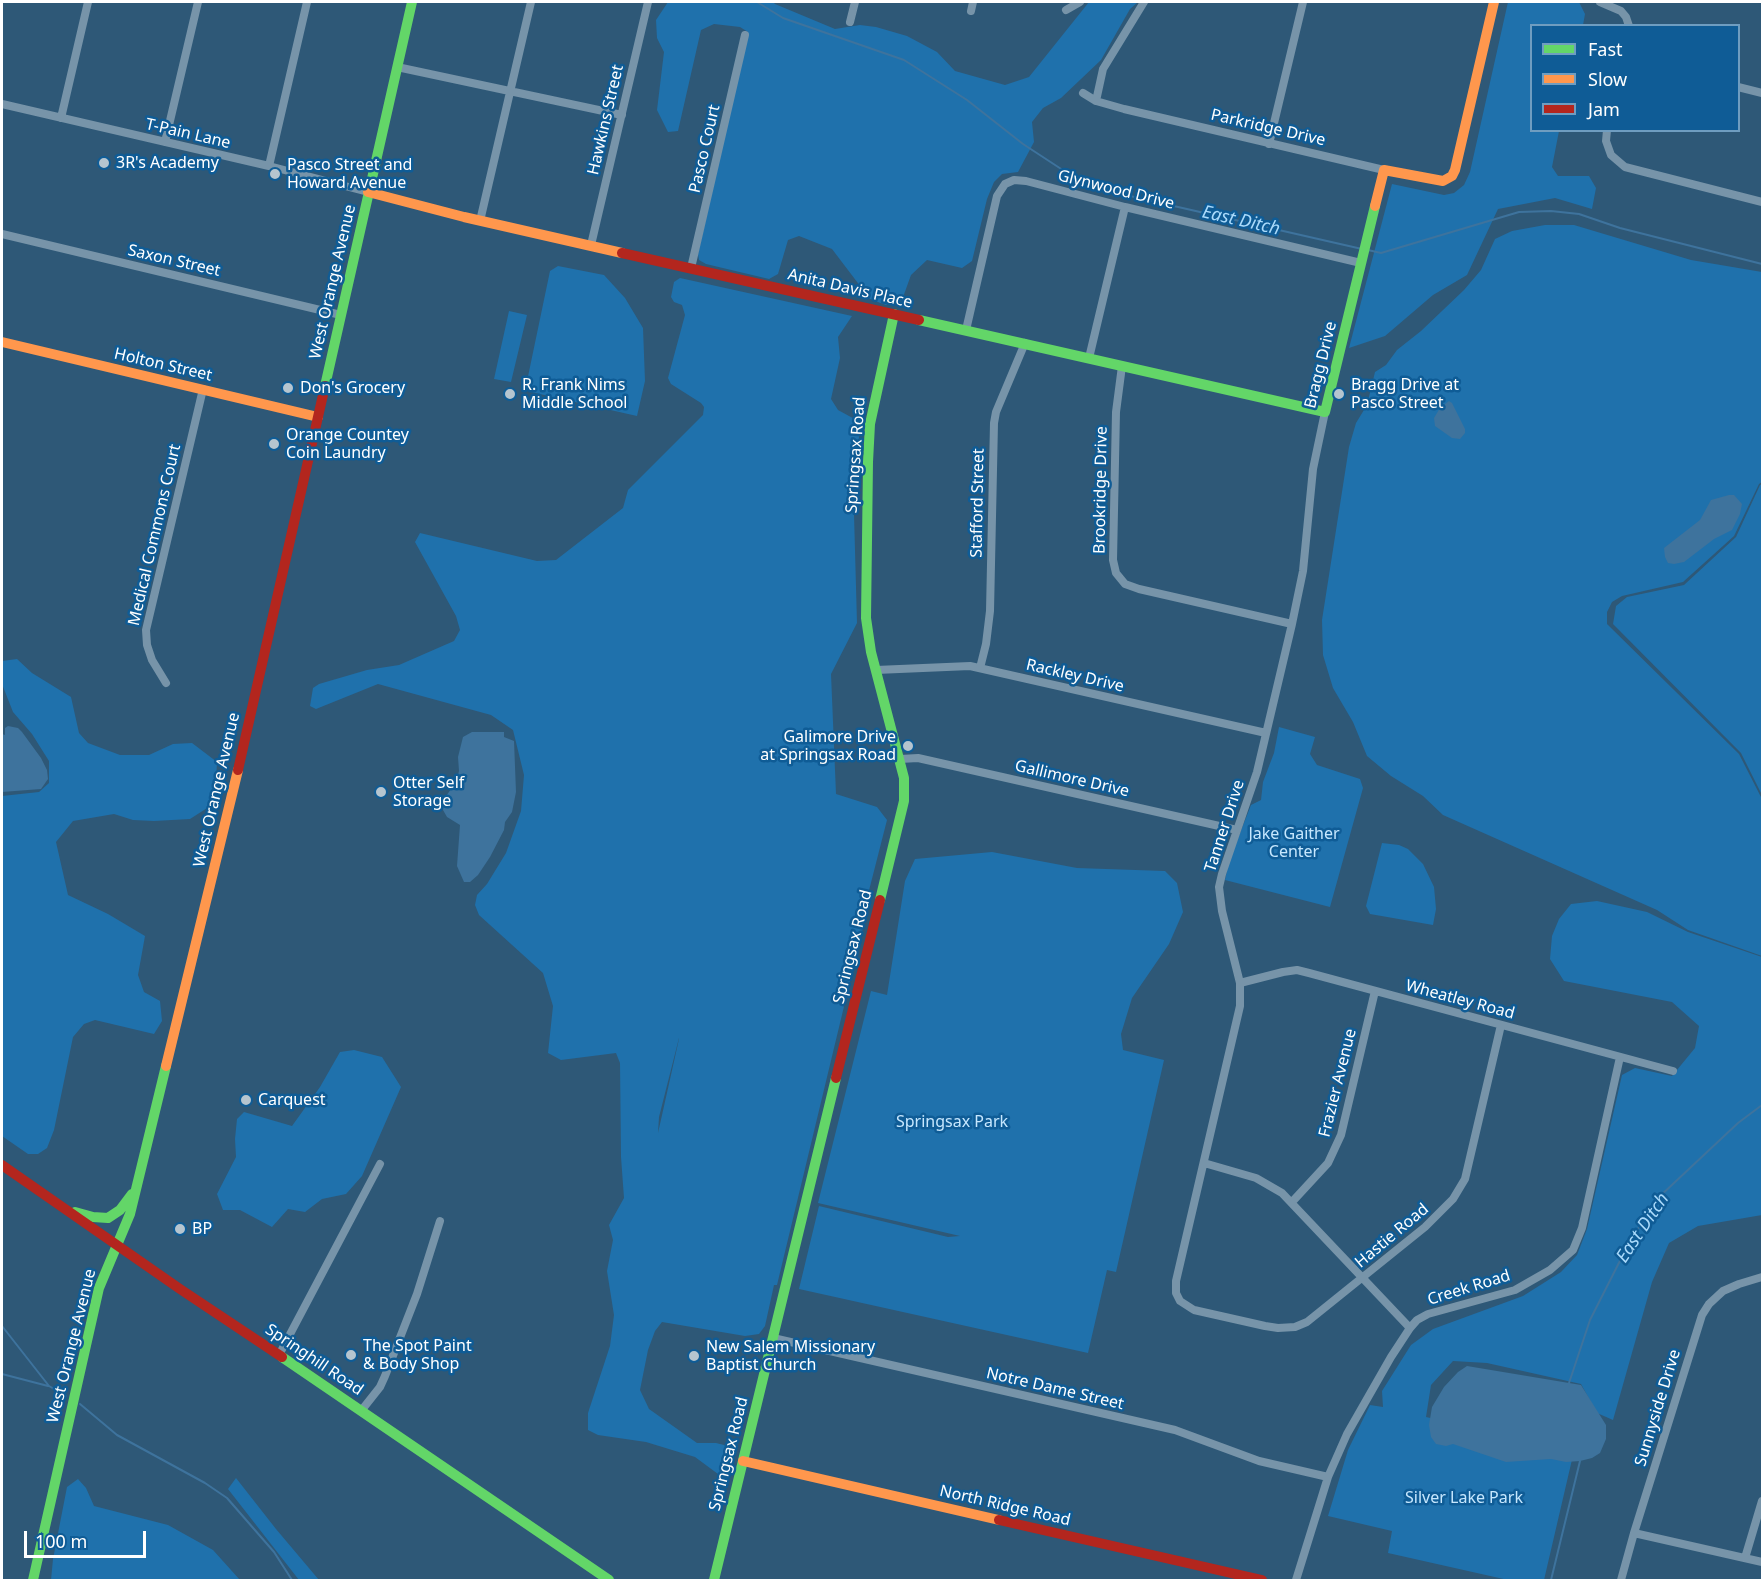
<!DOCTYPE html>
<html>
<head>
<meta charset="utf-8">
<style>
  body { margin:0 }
  #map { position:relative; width:1764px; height:1582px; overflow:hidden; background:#2e5877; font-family:"Noto Sans",sans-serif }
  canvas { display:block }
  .frame { position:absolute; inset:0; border:3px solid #fff; pointer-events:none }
  .legend { position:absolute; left:1530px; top:24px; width:210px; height:108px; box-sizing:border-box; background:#0f5c96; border:2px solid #6f9dc0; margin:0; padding:8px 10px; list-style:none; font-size:18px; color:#fff }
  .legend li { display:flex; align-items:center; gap:12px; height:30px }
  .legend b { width:30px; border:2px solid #6f9dc0 }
  .scale { position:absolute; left:24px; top:1531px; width:122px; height:27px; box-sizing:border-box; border:3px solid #fff; border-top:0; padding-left:8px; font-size:18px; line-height:21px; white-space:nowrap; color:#fff; -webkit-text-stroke:4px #0f5c96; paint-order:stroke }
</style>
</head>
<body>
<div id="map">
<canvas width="1764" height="1582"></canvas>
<div class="frame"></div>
<ul class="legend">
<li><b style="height:8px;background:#63d668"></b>Fast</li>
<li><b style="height:8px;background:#ff974d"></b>Slow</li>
<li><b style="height:8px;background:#b3261e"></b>Jam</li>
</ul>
<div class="scale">100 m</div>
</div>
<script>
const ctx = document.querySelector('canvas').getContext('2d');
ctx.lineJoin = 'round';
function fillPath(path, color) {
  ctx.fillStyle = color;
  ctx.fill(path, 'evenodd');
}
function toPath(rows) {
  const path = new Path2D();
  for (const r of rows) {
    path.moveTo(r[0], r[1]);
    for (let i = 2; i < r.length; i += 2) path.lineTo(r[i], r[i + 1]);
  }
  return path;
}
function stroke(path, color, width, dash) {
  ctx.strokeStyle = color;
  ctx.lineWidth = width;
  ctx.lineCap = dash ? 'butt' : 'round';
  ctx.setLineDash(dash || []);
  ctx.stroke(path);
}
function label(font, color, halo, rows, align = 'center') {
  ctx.font = font + ' "Noto Sans",sans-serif';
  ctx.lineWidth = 5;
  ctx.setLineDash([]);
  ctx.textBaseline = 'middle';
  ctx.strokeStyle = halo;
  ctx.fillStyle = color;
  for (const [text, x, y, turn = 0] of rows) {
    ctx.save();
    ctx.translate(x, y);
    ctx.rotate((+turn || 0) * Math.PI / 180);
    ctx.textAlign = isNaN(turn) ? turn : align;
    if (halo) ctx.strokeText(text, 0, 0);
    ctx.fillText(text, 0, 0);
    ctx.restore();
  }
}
fillPath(toPath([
  [668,2,773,2,775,4,835,29,860,25,876,27,907,36,937,52,955,71,1005,85,1029,77,1089,2,1138,2,1130,9,1101,60,1061,98,1043,108,1032,122,1034,142,1018,172,1002,174,994,182,987,199,972,261,962,268,927,260,911,275,902,300,886,305,870,299,832,249,799,236,788,240,778,274,769,279,706,264,699,260,698,254,748,32,740,27,714,24,701,30,678,131,668,132,657,110,664,52,657,38,656,20],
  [1508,2,1579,2,1585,14,1583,25,1532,26,1532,130,1559,131,1552,167,1558,176,1589,176,1596,188,1592,209,1555,198,1498,209,1467,275,1433,295,1385,336,1349,348,1392,184,1444,195,1454,193,1464,185,1470,172],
  [1545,225,1574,225,1691,260,1762,272,1762,482,1759,484,1734,536,1683,582,1622,596,1612,602,1607,612,1607,624,1739,754,1762,799,1762,956,1688,930,1657,910,1443,815,1423,796,1391,776,1367,756,1353,722,1333,688,1323,655,1322,620,1349,447,1356,423,1367,405,1375,372,1386,365,1397,350,1421,331,1464,290,1481,270,1495,239,1512,231],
  [558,266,604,275,625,298,643,328,645,381,637,416,531,392,526,386,550,271],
  [680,278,852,316,838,337,840,358,831,399,838,410,860,422,854,514,857,623,831,674,836,794,877,807,887,820,863,914,866,915,777,1285,774,1285,765,1326,759,1334,745,1336,662,1322,655,1331,648,1350,640,1390,649,1409,697,1443,716,1443,728,1446,732,1453,729,1461,722,1472,718,1474,695,1457,646,1442,598,1435,588,1430,588,1413,610,1346,614,1315,607,1271,613,1240,609,1225,624,1198,621,1157,620,1063,616,1053,561,1060,548,1053,553,1006,543,973,479,915,475,905,477,895,487,884,506,853,521,811,524,775,513,730,491,715,378,684,316,709,310,706,313,688,319,684,367,670,399,665,454,641,460,630,456,616,415,542,420,533,537,561,556,560,623,508,628,490,703,415,704,407,701,403,671,384,668,378,685,315,682,305,674,302,671,297,674,282],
  [679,1038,679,1039,658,1133,659,1117],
  [509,311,527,315,511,382,494,379],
  [1762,484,1762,795,1741,753,1613,624,1616,606,1627,597,1684,585,1736,537,1760,485],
  [17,659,32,673,71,697,79,733,88,743,120,755,149,755,173,744,192,743,217,762,215,803,190,819,154,821,133,820,114,814,73,821,56,842,68,895,108,914,145,936,138,975,144,992,160,1001,162,1021,154,1034,95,1020,84,1024,73,1037,54,1130,47,1148,38,1154,28,1154,2,1136,2,796,39,792,49,783,49,761,32,734,13,712,2,684,2,661],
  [1279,727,1315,737,1310,754,1317,765,1360,779,1363,788,1330,907,1225,880,1229,861,1251,805,1261,800,1263,782,1274,753],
  [1382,843,1399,845,1408,849,1423,864,1434,887,1436,909,1433,925,1370,914,1366,906],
  [992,852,1077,868,1165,871,1177,883,1183,912,1169,944,1132,998,1121,1034,1123,1050,1164,1060,1116,1272,1107,1270,1088,1353,799,1289,819,1206,948,1237,960,1236,818,1203,871,991,887,995,905,881,915,859],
  [1597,901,1647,912,1688,932,1762,957,1762,1215,1698,1226,1669,1243,1652,1282,1613,1420,1597,1413,1581,1384,1487,1363,1453,1361,1431,1385,1426,1417,1574,1451,1544,1580,1508,1580,1388,1553,1392,1531,1328,1516,1348,1450,1370,1405,1383,1407,1382,1391,1411,1345,1433,1329,1523,1296,1561,1272,1577,1255,1587,1229,1622,1075,1635,1068,1672,1076,1695,1048,1699,1026,1672,1002,1564,981,1550,959,1552,936,1559,919,1571,904],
  [354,1050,382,1057,401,1087,362,1176,346,1194,322,1199,305,1212,288,1209,272,1227,240,1210,223,1210,217,1194,236,1157,235,1139,237,1119,244,1112,292,1126,320,1087,340,1052],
  [236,1478,276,1529,319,1580,299,1580,228,1489],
  [78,1479,86,1488,94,1506,168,1525,213,1550,240,1580,51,1580,53,1559,67,1487]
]), '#1f71ac');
fillPath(toPath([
  [1449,401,1452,403,1465,429,1465,433,1460,439,1452,438,1435,426,1434,418,1440,408],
  [1729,495,1734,495,1742,504,1740,514,1732,530,1714,539,1684,562,1674,564,1668,563,1665,557,1664,548,1700,520,1711,500],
  [8,726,18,728,22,732,41,758,47,770,48,779,41,789,2,792,2,730,2,734,5,735,5,728],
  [472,732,504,732,504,737,514,741,516,792,512,812,505,822,504,830,490,857,478,875,470,882,464,882,457,866,460,825,447,817,443,810,444,799,456,782,459,771,458,757,463,737],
  [1467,1366,1581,1385,1606,1425,1606,1439,1600,1453,1592,1458,1580,1461,1566,1462,1551,1459,1506,1462,1453,1444,1446,1446,1436,1444,1431,1437,1429,1425,1432,1407,1444,1387,1458,1372]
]), '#3e739d');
stroke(toPath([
  [757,2,783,18,904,60,967,100,1023,144,1078,180,1095,188,1362,249],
  [1368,250,1381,253,1519,212,1551,211,1579,214,1620,228,1762,264],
  [2,1326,49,1386,66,1396],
  [2,1374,48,1386],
  [1569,1383,1590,1320,1630,1241,1658,1198,1738,1123,1762,1105],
  [80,1404,117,1435,205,1483,227,1498,274,1552,292,1580],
  [1551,1580,1580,1461]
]), '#3e739d', 2);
stroke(toPath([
  [1600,2,1621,11,1626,17,1629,26],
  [1066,10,1080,2],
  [971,11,973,2],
  [850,22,855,2],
  [397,67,622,115],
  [1738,87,1762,93],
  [1083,93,1096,101,1124,109,1384,170],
  [1096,101,1103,69,1144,2],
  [2,104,269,166,368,192],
  [61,118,88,2],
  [1607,130,1606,141,1611,155,1625,167,1762,202],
  [165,142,198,2],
  [1269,144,1303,2],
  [269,166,307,2],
  [480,221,531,2],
  [2,234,341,315],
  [591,245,648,2],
  [691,268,745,35],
  [966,330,997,196,1005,184,1014,180,1026,181,1125,207,1361,263],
  [1089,358,1125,207],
  [1122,366,1116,412,1113,560,1116,573,1125,584,1139,589,1292,624],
  [1325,412,1313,469,1303,571,1292,624,1257,772,1222,874,1219,887,1222,911,1240,983,1240,1006,1176,1281,1176,1293,1180,1301,1194,1310,1265,1326,1278,1328,1295,1327,1307,1322,1425,1227,1453,1199,1465,1179,1501,1025],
  [980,668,986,644,990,611,994,423,996,412,1025,343],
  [876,670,970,666,1266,733],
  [166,683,152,660,147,645,146,630,203,389],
  [900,759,918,758,1237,830],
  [1240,983,1283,972,1297,970,1309,973,1673,1071],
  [1204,1163,1256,1178,1282,1193,1410,1328],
  [1292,1202,1328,1163,1341,1135,1375,991],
  [773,1338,1175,1430,1259,1461,1328,1477],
  [279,1355,380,1164],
  [361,1411,380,1387,385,1376,417,1294,440,1221],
  [1634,1533,1762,1562],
  [1745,1558,1762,1501],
  [1296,1580,1328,1477,1347,1434,1391,1357,1410,1328,1417,1320,1428,1314,1515,1290,1550,1270,1573,1250,1582,1228,1620,1057],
  [1621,1580,1634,1533,1702,1315,1709,1304,1723,1291,1739,1284,1762,1277]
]), '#7794a9', 8);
stroke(toPath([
  [919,320,1325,412,1375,206],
  [325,386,412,2],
  [880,900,904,801,904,778,871,652,866,618,868,462,870,424,894,314],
  [75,1212,93,1217,108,1218,120,1210,132,1194],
  [282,1357,609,1580],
  [33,1580,99,1288,130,1214,166,1066],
  [714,1580,836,1078]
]), '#63d668', 10);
stroke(toPath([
  [368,192,464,217,622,253],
  [1375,206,1384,170,1443,181,1452,176,1455,170,1494,2],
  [2,342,318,417],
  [166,1066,238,770],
  [743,1461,999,1520]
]), '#ff974d', 10);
stroke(toPath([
  [622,253,919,320],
  [238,770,325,386],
  [836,1078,880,900],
  [2,1165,180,1289,282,1357],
  [999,1520,1262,1580]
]), '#b3261e', 10);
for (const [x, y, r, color] of [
  [104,163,6,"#b6c5cf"],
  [275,174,6,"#b6c5cf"],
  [288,388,6,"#b6c5cf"],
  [510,394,6,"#b6c5cf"],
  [1339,394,6,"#b6c5cf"],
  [274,444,6,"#b6c5cf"],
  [908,746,6,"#b6c5cf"],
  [381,792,6,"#b6c5cf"],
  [246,1100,6,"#b6c5cf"],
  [180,1229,6,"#b6c5cf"],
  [351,1355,6,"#b6c5cf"],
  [694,1356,6,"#b6c5cf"]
]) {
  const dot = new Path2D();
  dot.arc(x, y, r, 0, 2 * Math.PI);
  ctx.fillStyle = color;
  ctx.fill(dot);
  stroke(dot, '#0f5c96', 2);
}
label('16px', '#fff', '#0f5c96', [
  ["Hawkins Street",606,120,-77],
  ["Parkridge Drive",1268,128,13],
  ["T-Pain Lane",188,134,13],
  ["Pasco Court",705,149,-77],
  ["Glynwood Drive",1116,190,14],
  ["Saxon Street",174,261,13],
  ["West Orange Avenue",333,282,-77],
  ["Anita Davis Place",850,289,13],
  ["Holton Street",163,365,13],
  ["Bragg Drive",1321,365,-76],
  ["Springsax Road",856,455,-86],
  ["Brookridge Drive",1101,490,-89],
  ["Stafford Street",978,503,-89],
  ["Medical Commons Court",155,535,-77],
  ["Rackley Drive",1075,676,13],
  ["Gallimore Drive",1072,779,13],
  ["West Orange Avenue",217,790,-77],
  ["Tanner Drive",1225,826,-72],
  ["Springsax Road",853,947,-76],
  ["Wheatley Road",1460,1000,15],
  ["Frazier Avenue",1338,1083,-76],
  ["Hastie Road",1392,1236,-40],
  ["Creek Road",1469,1288,-17],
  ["West Orange Avenue",72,1346,-76],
  ["Springhill Road",314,1360,34],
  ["Notre Dame Street",1055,1389,13],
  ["Sunnyside Drive",1658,1408,-73],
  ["Springsax Road",729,1454,-76],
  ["North Ridge Road",1005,1506,13]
]);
label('16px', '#fff', '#0f5c96', [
  ["3R's Academy",116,163],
  ["Pasco Street and",287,165],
  ["Howard Avenue",287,183],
  ["R. Frank Nims",522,385],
  ["Middle School",522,403],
  ["Bragg Drive at",1351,385],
  ["Pasco Street",1351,403],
  ["Don's Grocery",300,388],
  ["Orange Countey",286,435],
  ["Coin Laundry",286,453],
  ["Galimore Drive",896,737,"right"],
  ["at Springsax Road",896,755,"right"],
  ["Otter Self",393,783],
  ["Storage",393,801],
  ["Carquest",258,1100],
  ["BP",192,1229],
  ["The Spot Paint",363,1346],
  ["& Body Shop",363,1364],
  ["New Salem Missionary",706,1347],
  ["Baptist Church",706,1365]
], 'left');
label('16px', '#c6e7fe', '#0f5c96', [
  ["Jake Gaither",1294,834],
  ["Center",1294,852],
  ["Springsax Park",952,1122],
  ["Silver Lake Park",1464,1498]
]);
label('italic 18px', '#aadafb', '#0f5c96', [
  ["East Ditch",1241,221,13],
  ["East Ditch",1643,1228,-56]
]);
</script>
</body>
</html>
